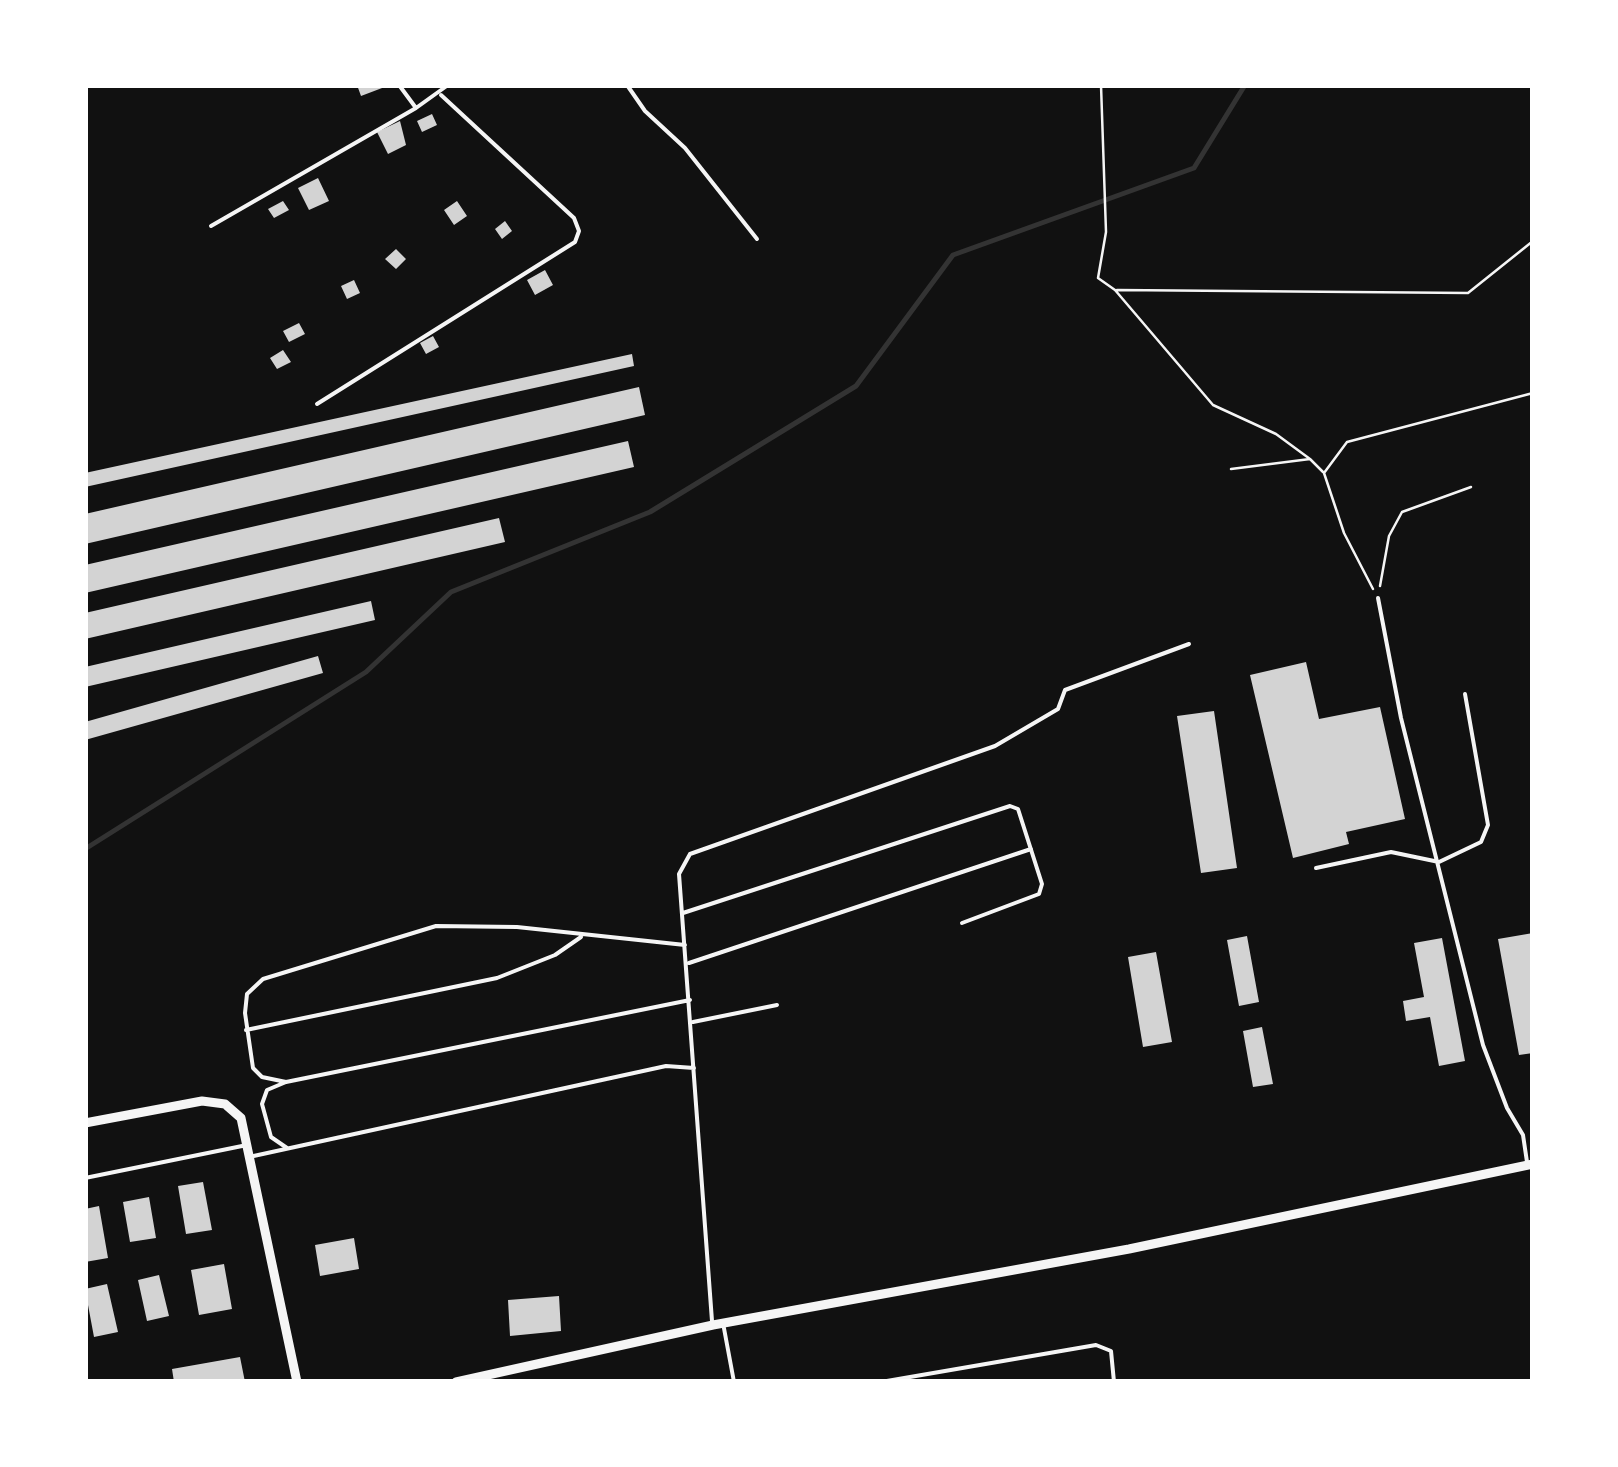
<!DOCTYPE html>
<html>
<head>
<meta charset="utf-8">
<style>
  body { margin:0 }
  #map { position:relative; width:1618px; height:1467px; overflow:hidden; background:#111; font-family:"Fira Sans",sans-serif }
  canvas { display:block }
  .frame { position:absolute; inset:0; border:88px solid #fff; pointer-events:none }
</style>
</head>
<body>
<div id="map">
<canvas width="1618" height="1467"></canvas>
<div class="frame"></div>
</div>
<script>
const ctx = document.querySelector('canvas').getContext('2d');
ctx.lineJoin = 'round';
function toPath(rows) {
  const path = new Path2D();
  for (const r of rows) {
    path.moveTo(r[0], r[1]);
    for (let i = 2; i < r.length; i += 2) path.lineTo(r[i], r[i + 1]);
  }
  return path;
}
function stroke(path, color, width, dash) {
  ctx.strokeStyle = color;
  ctx.lineWidth = width;
  ctx.lineCap = dash ? 'butt' : 'round';
  ctx.setLineDash(dash || []);
  ctx.stroke(path);
}
function fillPath(path, color) {
  ctx.fillStyle = color;
  ctx.fill(path, 'evenodd');
}
stroke(toPath([
  [85,849,366,672,451,592,650,512,856,386,953,255,1194,168,1245,85]
]), '#333', 5);
fillPath(toPath([
  [357,85,390,85,361,96],
  [432,114,437,125,422,132,417,121],
  [400,121,406,145,388,154,377,132],
  [318,178,329,201,309,210,298,188],
  [283,201,289,210,274,218,268,209],
  [457,201,467,216,454,225,444,210],
  [505,221,512,231,502,239,495,229],
  [396,249,406,259,396,269,385,259],
  [545,270,553,285,535,295,527,280],
  [354,280,360,293,347,299,341,286],
  [299,323,305,334,289,342,283,331],
  [433,336,439,347,426,354,420,343],
  [283,350,291,362,277,369,270,358],
  [632,354,634,366,85,487,85,473],
  [639,387,645,415,85,544,85,514],
  [628,441,634,467,85,593,85,565],
  [499,518,505,542,85,639,85,613],
  [371,601,375,620,85,687,85,667],
  [318,656,323,673,85,740,85,722],
  [1306,662,1319,719,1380,707,1405,819,1346,832,1349,844,1293,858,1250,675],
  [1214,711,1237,868,1201,873,1177,716],
  [1533,933,1533,1053,1519,1055,1498,939],
  [1247,936,1259,1002,1239,1006,1227,940],
  [1442,938,1465,1061,1439,1066,1430,1017,1406,1021,1403,1001,1424,997,1414,943],
  [1156,952,1172,1042,1143,1047,1128,957],
  [1262,1027,1273,1084,1253,1087,1243,1031],
  [203,1182,212,1230,186,1234,178,1186],
  [149,1197,156,1238,130,1242,123,1202],
  [99,1206,108,1258,85,1262,85,1209],
  [354,1238,359,1269,320,1276,315,1245],
  [224,1264,232,1309,199,1315,191,1270],
  [159,1275,169,1316,147,1321,138,1280],
  [107,1284,118,1332,94,1337,85,1289],
  [559,1296,561,1331,510,1336,508,1300],
  [240,1357,245,1382,174,1382,172,1369]
]), '#d3d3d3');
stroke(toPath([
  [1101,85,1106,232,1098,278,1115,290,1213,405,1276,434,1310,459],
  [1117,290,1468,293,1533,241],
  [1231,469,1310,459,1323,472],
  [1380,586,1389,536,1402,512,1471,487],
  [1373,589,1344,533,1324,473,1347,442,1533,393]
]), '#f5f5f5', 2.5);
stroke(toPath([
  [399,85,416,108,448,85],
  [627,85,645,111,685,148,757,239],
  [211,226,416,108],
  [317,404,575,242,579,231,574,218,441,95],
  [1378,598,1401,718,1483,1045,1507,1108,1523,1135,1527,1162],
  [1316,868,1391,852,1439,862,1481,842,1488,825,1465,694],
  [683,913,1010,806,1018,809,1042,884,1039,894,962,923],
  [689,963,1031,849],
  [693,1022,777,1005],
  [246,1030,497,978,555,955,581,937],
  [286,1082,262,1077,253,1068,245,1013,247,994,263,979,436,926,517,927,685,945],
  [287,1148,271,1137,262,1104,267,1090,286,1082,690,1000],
  [249,1157,666,1066,694,1068],
  [85,1178,247,1145],
  [712,1321,679,874,690,854,995,746,1058,709,1065,690,1189,644],
  [723,1323,734,1382],
  [881,1382,1096,1345,1111,1351,1114,1382]
]), '#f5f5f5', 4);
stroke(toPath([
  [85,1123,202,1101,225,1104,241,1118,297,1382],
  [456,1382,713,1325,1129,1249,1533,1164]
]), '#f5f5f5', 9);
</script>
</body>
</html>
